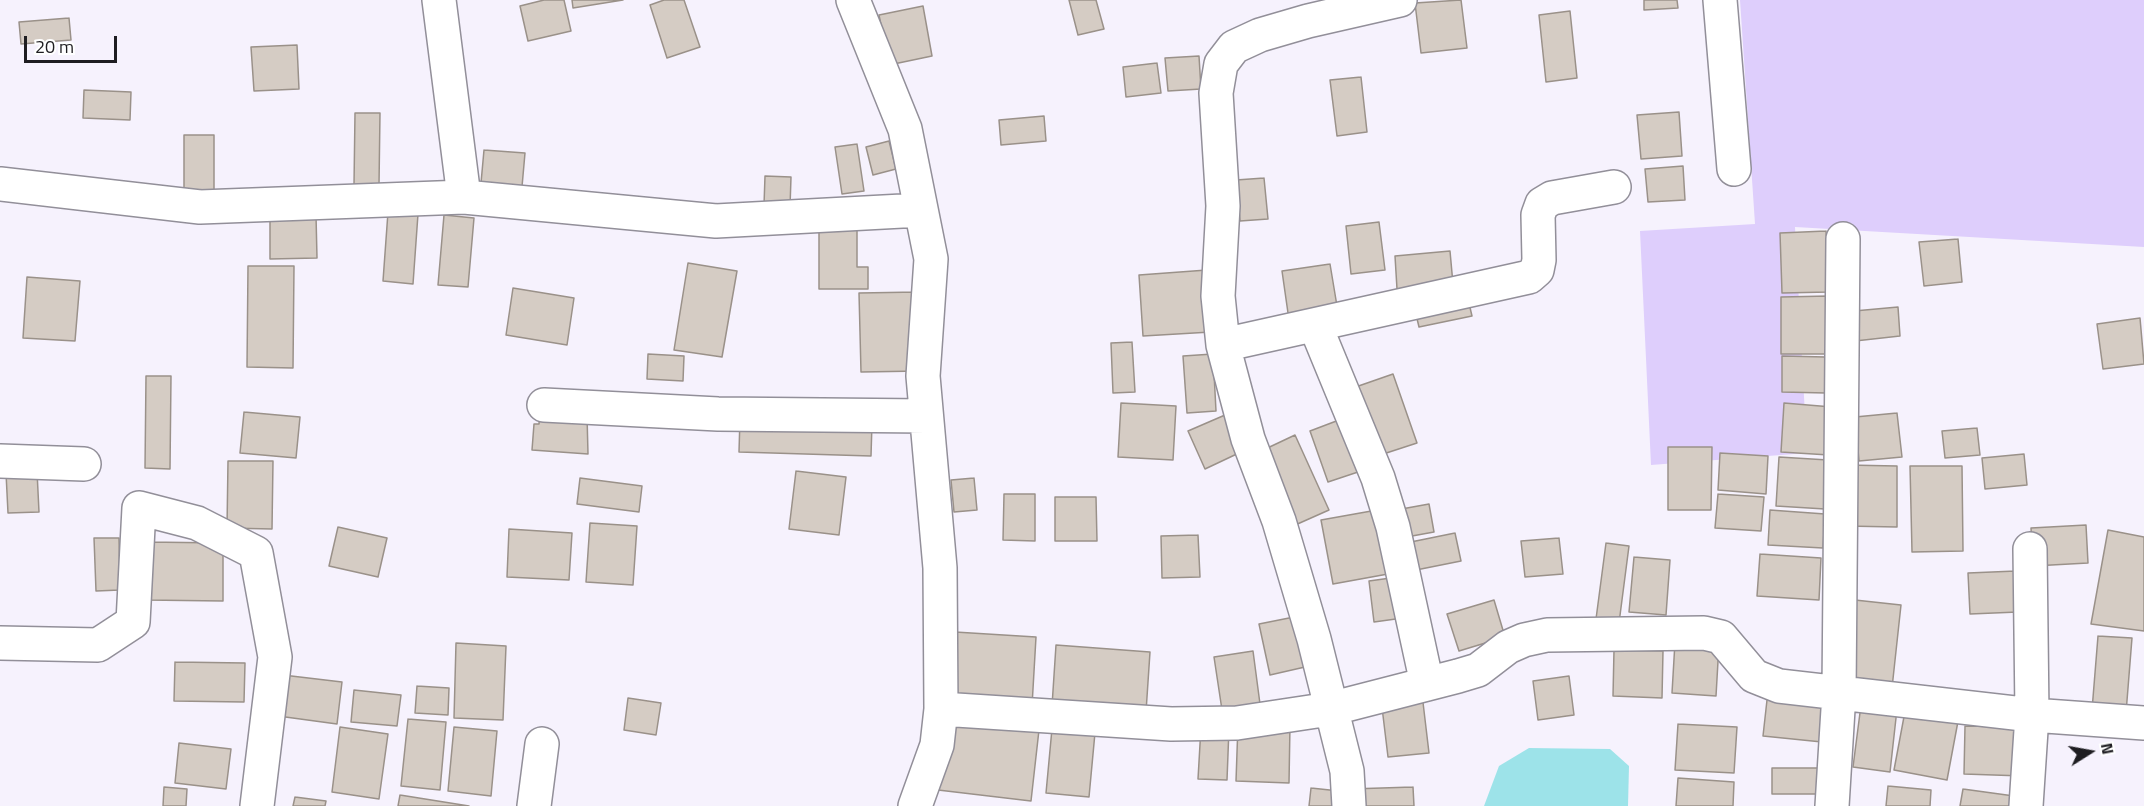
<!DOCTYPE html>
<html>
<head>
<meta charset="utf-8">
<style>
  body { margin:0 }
  #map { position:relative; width:2144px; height:806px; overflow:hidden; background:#f6f2fd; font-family:"Titillium Web",sans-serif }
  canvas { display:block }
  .north { position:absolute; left:2060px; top:722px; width:60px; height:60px; -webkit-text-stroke:4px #fff; paint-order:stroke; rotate:79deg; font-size:16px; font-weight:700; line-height:24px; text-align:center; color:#1e1d21 }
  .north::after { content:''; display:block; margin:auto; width:21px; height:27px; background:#1e1d21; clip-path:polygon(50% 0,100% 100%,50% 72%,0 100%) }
  .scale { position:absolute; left:24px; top:36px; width:93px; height:27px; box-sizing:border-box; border:3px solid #1e1d21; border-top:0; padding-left:8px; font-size:18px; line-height:21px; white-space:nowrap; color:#1e1d21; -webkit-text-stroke:4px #fff; paint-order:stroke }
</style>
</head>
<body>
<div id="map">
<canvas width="2144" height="806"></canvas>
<div class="north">N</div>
<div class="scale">20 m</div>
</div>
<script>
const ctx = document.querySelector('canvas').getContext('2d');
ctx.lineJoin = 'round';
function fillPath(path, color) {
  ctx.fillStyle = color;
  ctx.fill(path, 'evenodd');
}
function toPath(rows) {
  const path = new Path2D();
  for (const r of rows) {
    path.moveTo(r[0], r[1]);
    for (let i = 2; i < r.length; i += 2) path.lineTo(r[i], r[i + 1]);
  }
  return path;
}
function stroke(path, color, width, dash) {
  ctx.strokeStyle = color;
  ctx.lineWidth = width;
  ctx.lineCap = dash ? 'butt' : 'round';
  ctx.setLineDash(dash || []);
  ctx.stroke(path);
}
fillPath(toPath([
  [1740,0,2144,0,2144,247,1795,227,1807,453,1651,465,1640,231,1755,224]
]), '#decefc');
fillPath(toPath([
  [1529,748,1610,749,1629,766,1628,806,1484,806,1499,766]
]), '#9de3e9');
const building = toPath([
  [544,0,564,0,571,31,528,41,520,6,544,0],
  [572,0,623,0,573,8,572,0],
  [664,0,684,0,700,47,667,58,650,5,664,0],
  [1069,0,1096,0,1104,29,1078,35,1069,0],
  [1461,0,1467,48,1421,53,1415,3,1461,0],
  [1644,0,1677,0,1678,8,1644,10,1644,0],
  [923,6,932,56,889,65,879,15,923,6],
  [1570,11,1577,78,1546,82,1539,15,1570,11],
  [69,18,71,40,21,44,19,22,69,18],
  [297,45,299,89,254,91,251,47,297,45],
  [1199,56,1201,89,1168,91,1165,58,1199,56],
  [1157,63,1161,93,1126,97,1123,67,1157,63],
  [1361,77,1367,132,1337,136,1330,80,1361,77],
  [84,90,131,92,130,120,83,118,84,90],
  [1679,112,1682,156,1641,159,1637,115,1679,112],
  [355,113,380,113,379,185,354,185,355,113],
  [1044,116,1046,141,1001,145,999,120,1044,116],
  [184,135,214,135,214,198,184,199,184,135],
  [889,141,896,169,873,175,866,147,889,141],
  [857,144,864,191,842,194,835,147,857,144],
  [484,150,525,153,521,198,480,194,484,150],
  [1683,166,1685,200,1648,202,1645,169,1683,166],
  [765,176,791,177,790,207,764,205,765,176],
  [1264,178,1268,219,1240,221,1236,180,1264,178],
  [388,212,418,214,413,284,383,281,388,212],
  [316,215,317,258,270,259,270,216,316,215],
  [444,215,474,218,468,287,438,285,444,215],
  [1379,222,1385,270,1351,274,1346,226,1379,222],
  [819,224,857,224,857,267,868,267,868,289,819,289,819,224],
  [1826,231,1829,292,1782,293,1780,233,1826,231],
  [1958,239,1962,282,1924,286,1919,242,1958,239],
  [1450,251,1453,284,1397,289,1395,256,1450,251],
  [688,263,737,271,722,357,674,350,688,263],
  [1330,264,1338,312,1289,320,1282,271,1330,264],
  [248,266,294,266,293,368,247,367,248,266],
  [1207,270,1211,332,1143,336,1139,275,1207,270],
  [27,277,80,281,75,341,23,338,27,277],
  [513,288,574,298,567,345,506,335,513,288],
  [918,292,920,371,861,372,859,293,918,292],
  [1467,295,1472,316,1419,327,1414,306,1467,295],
  [1829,296,1829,354,1781,354,1781,297,1829,296],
  [1898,307,1900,336,1846,342,1843,312,1898,307],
  [2140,318,2144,364,2103,369,2097,324,2140,318],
  [1132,342,1135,392,1113,393,1111,343,1132,342],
  [648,354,684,356,683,381,647,379,648,354],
  [1213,354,1216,411,1187,413,1183,356,1213,354],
  [1782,356,1826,357,1826,393,1782,392,1782,356],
  [1393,374,1417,443,1371,458,1347,390,1393,374],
  [146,376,171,376,170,469,145,468,146,376],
  [1121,403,1176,406,1173,460,1118,457,1121,403],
  [1784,403,1832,407,1829,455,1781,452,1784,403],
  [244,412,300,417,296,458,240,453,244,412],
  [540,412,587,415,588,454,532,450,534,424,539,424,540,412],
  [1897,413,1902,457,1859,461,1855,417,1897,413],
  [1225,415,1241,452,1205,469,1188,431,1225,415],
  [740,418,872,423,871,456,739,452,740,418],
  [1339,420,1358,472,1328,482,1310,431,1339,420],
  [1977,428,1980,455,1945,458,1942,431,1977,428],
  [1295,435,1329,510,1293,526,1259,452,1295,435],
  [1668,447,1712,447,1711,510,1668,510,1668,447],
  [1720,453,1768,456,1766,494,1718,490,1720,453],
  [2024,454,2027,485,1985,489,1982,458,2024,454],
  [1779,457,1828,460,1825,509,1776,506,1779,457],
  [228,461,273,461,272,529,227,528,228,461],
  [1846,465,1897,466,1897,527,1845,526,1846,465],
  [1910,466,1962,466,1963,551,1912,552,1910,466],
  [37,471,39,512,8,513,6,473,37,471],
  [796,471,846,477,839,535,789,529,796,471],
  [580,478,642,486,639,512,577,504,580,478],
  [974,478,977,510,954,512,951,480,974,478],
  [1004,494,1035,494,1035,541,1003,540,1004,494],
  [1718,494,1764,497,1761,531,1715,528,1718,494],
  [1055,497,1096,497,1097,541,1055,541,1055,497],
  [1429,504,1434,532,1401,538,1396,510,1429,504],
  [1377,510,1388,574,1333,584,1321,520,1377,510],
  [1770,510,1825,514,1823,548,1768,545,1770,510],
  [590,523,637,526,633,585,586,582,590,523],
  [2086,525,2088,563,2033,566,2031,528,2086,525],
  [338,527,387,538,378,577,329,566,338,527],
  [509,529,572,533,569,580,507,577,509,529],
  [2108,530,2144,537,2144,631,2091,624,2108,530],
  [1455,533,1461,561,1406,572,1401,544,1455,533],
  [1198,535,1200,577,1162,578,1161,536,1198,535],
  [94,538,119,538,120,590,96,591,94,538],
  [1559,538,1563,574,1525,577,1521,541,1559,538],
  [146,542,223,543,223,601,145,600,146,542],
  [1606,543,1629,546,1619,623,1596,619,1606,543],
  [1760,554,1821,558,1819,600,1757,596,1760,554],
  [1634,557,1670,560,1666,615,1629,612,1634,557],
  [2016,571,2018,612,1970,614,1968,573,2016,571],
  [1398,577,1403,618,1374,622,1369,581,1398,577],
  [1494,600,1505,637,1459,651,1447,614,1494,600],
  [1855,600,1901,605,1892,688,1846,683,1855,600],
  [1294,617,1305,667,1270,675,1259,624,1294,617],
  [955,632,1036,637,1032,706,952,701,955,632],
  [2098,636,2132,638,2126,713,2092,710,2098,636],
  [1675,642,1719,644,1716,696,1672,693,1675,642],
  [456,643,506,646,503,720,454,718,456,643],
  [1056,645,1150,652,1146,712,1052,706,1056,645],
  [1614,650,1663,651,1662,698,1613,696,1614,650],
  [1253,651,1260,704,1222,710,1214,657,1253,651],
  [175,662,245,663,244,702,174,701,175,662],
  [283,675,342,682,337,724,278,716,283,675],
  [1569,676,1574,715,1538,720,1533,681,1569,676],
  [417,686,449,688,448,715,415,713,417,686],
  [354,690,401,695,397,726,351,722,354,690],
  [1768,691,1826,698,1822,742,1763,736,1768,691],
  [1422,694,1429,753,1388,757,1381,699,1422,694],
  [628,698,661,703,656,735,624,730,628,698],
  [1861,705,1897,709,1890,772,1853,767,1861,705],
  [1906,706,1959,716,1947,780,1894,770,1906,706],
  [947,711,1040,721,1031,801,938,790,947,711],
  [1053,718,1096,722,1089,797,1046,793,1053,718],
  [408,719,446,722,440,790,401,786,408,719],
  [1238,724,1290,725,1289,783,1236,781,1238,724],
  [1678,724,1737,727,1734,773,1675,770,1678,724],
  [1965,726,2024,727,2023,776,1964,774,1965,726],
  [340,727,388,734,379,799,332,792,340,727],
  [454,727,497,731,491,796,448,791,454,727],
  [1201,727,1229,728,1227,780,1198,779,1201,727],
  [179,743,231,749,226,789,175,783,179,743],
  [1772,768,1822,768,1821,794,1772,794,1772,768],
  [1678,778,1734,782,1733,806,1676,806,1678,778],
  [1888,786,1931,790,1930,806,1886,806,1888,786],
  [164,787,187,789,186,806,163,806,164,787],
  [1413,787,1414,806,1351,806,1350,789,1413,787],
  [1311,788,1339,791,1338,806,1309,806,1311,788],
  [1963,789,2014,796,2012,806,1960,806,1963,789],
  [400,795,469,806,398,806,400,795],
  [295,797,326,801,325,806,293,806,295,797]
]);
fillPath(building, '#d5ccc4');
stroke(building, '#9a9189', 1.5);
const minor = toPath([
  [439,0,464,197],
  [853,0,905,129,931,259,923,376,940,568,941,709,937,745,915,806],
  [1720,0,1734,169],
  [0,184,200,207,464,197,716,221,921,210],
  [1315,325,1378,478,1393,527,1427,684],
  [1223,345,1529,277,1537,270,1539,260,1538,215,1542,204,1552,198,1614,187],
  [544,405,718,414,926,416],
  [0,461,84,464],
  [0,643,98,645,133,622,139,508,197,523,256,553,275,657,257,806],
  [941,709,1171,724,1237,723,1330,709,1458,676,1478,670,1508,647,1524,640,1547,635,1704,633,1721,637,1754,676,1779,686,2032,715,2144,723],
  [534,806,542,744],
  [1349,806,1347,771,1314,639,1279,521,1248,439,1223,345,1218,296,1223,206,1216,93,1221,64,1234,47,1260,35,1308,21,1400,0],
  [1832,806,1839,693,1843,239],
  [2026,806,2032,715,2030,549]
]);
stroke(minor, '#928f99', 36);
stroke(minor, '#fff', 33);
</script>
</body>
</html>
